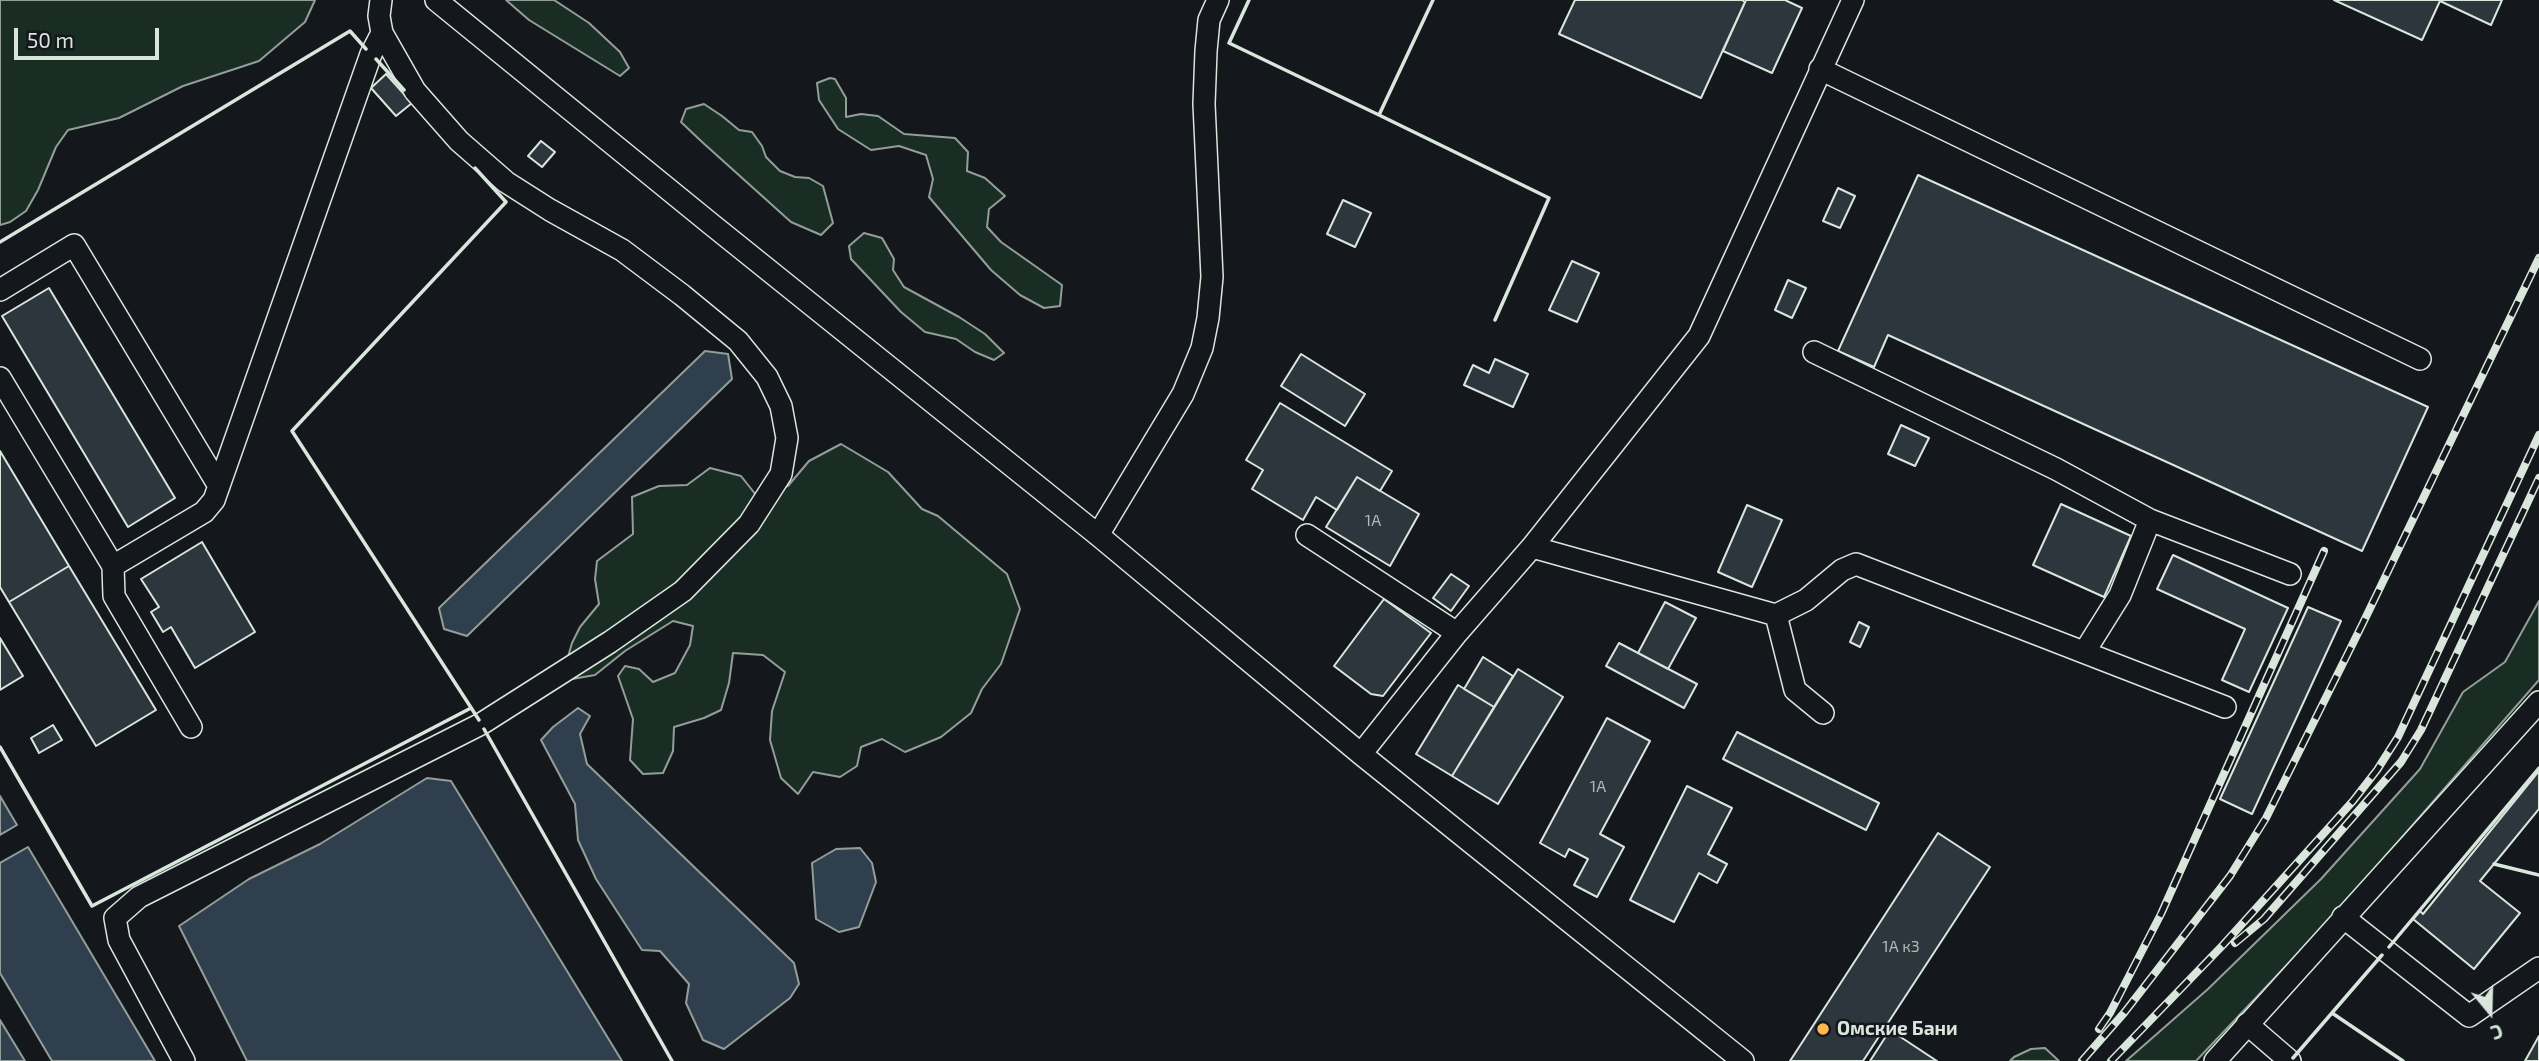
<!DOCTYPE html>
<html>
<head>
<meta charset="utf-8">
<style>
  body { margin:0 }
  #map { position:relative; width:2539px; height:1061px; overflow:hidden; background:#14181c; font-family:"Exo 2",sans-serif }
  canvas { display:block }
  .north { position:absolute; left:2455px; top:977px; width:70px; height:70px; -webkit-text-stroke:5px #14181c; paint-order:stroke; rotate:161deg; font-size:19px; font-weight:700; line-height:28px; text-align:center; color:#d8e6dc }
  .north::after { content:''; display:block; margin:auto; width:24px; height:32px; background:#d8e6dc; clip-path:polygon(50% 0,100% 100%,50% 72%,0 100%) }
  .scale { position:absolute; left:14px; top:28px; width:145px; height:32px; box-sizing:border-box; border:4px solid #d8e6dc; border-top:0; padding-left:9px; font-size:21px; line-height:24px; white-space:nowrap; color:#d8e6dc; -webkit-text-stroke:5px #14181c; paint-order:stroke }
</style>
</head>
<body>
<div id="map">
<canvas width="2539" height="1061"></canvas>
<div class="north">С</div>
<div class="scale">50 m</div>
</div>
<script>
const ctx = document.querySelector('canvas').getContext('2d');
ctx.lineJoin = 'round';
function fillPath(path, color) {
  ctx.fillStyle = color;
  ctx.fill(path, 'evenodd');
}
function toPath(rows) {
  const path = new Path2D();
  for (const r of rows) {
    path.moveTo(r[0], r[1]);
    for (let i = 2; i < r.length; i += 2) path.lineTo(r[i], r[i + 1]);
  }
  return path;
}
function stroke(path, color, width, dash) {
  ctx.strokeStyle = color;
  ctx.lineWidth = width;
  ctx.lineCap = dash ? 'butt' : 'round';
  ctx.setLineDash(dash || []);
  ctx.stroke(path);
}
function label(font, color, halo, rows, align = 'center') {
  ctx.font = font + ' "Exo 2",sans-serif';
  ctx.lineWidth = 5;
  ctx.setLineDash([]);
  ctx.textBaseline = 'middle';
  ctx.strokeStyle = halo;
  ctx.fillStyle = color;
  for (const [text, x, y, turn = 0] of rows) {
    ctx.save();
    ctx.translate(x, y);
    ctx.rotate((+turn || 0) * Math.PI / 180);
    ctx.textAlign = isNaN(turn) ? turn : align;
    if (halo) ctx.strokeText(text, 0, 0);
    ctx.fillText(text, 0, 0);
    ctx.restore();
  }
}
const green = toPath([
  [0,0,315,0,305,22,259,61,183,86,119,118,68,130,56,147,38,190,26,211,10,222,0,225,0,0],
  [506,0,554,0,589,23,620,52,629,68,620,76,529,20,506,0],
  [830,78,835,79,846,98,846,117,861,114,878,116,904,134,955,138,968,152,967,171,985,178,1005,196,989,209,987,227,1001,242,1062,285,1060,306,1044,308,1020,295,991,270,929,197,933,179,926,155,899,146,871,150,838,129,819,100,817,83,830,78],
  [704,104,722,116,739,130,752,132,762,146,766,157,780,171,795,177,809,178,823,186,833,223,821,235,791,222,701,141,681,122,686,109,704,104],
  [864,233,882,238,894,259,893,270,904,287,959,317,985,334,1004,353,994,360,975,352,956,339,925,332,901,312,851,259,849,246,864,233],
  [841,444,888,472,922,509,938,516,1007,574,1020,609,1001,664,982,689,971,713,941,737,905,752,882,739,861,747,857,766,840,777,813,772,798,794,781,778,770,740,772,711,785,672,763,655,733,653,729,683,721,710,704,718,674,727,673,751,663,773,643,774,630,760,633,719,618,676,625,666,639,669,653,682,675,673,690,645,693,626,673,621,625,651,595,675,561,681,572,643,580,627,599,604,595,579,597,561,633,534,632,497,659,486,687,485,710,468,741,476,756,495,788,486,809,461,841,444],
  [2539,601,2539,680,2337,912,2196,1061,2126,1061,2208,989,2321,879,2420,769,2463,692,2505,662,2539,601],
  [2045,1048,2059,1061,2010,1061,2014,1057,2031,1049,2045,1048]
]);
fillPath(green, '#1a2d24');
stroke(green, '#939e99', 2);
const water = toPath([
  [705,351,728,354,732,379,467,636,444,629,439,608,705,351],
  [578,708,590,716,580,734,587,764,794,963,799,984,790,998,724,1049,703,1040,686,1003,689,984,660,951,642,950,596,879,578,840,575,804,541,740,553,727,578,708],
  [427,778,451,781,622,1061,247,1061,179,926,249,879,320,844,427,778],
  [0,796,17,825,0,835,0,796],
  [28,847,155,1061,52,1061,0,973,0,863,28,847],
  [860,848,872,863,876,882,859,927,839,932,816,919,812,863,836,849,860,848],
  [0,1020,25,1061,0,1061,0,1020]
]);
fillPath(water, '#2f3f4d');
stroke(water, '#939e99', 2);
const building = toPath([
  [1575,0,1742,0,1745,2,1701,98,1559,34,1575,0],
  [1746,0,1785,0,1802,8,1772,73,1723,51,1746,0],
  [2334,0,2502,0,2491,25,2440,1,2422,40,2334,0],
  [386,74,412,103,396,116,371,88,386,74],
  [541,141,555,152,542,167,528,156,541,141],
  [1918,175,2428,407,2362,551,1888,335,1874,367,1838,351,1918,175],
  [1838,188,1855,196,1840,228,1823,221,1838,188],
  [1343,200,1371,213,1355,247,1327,234,1343,200],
  [1572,261,1599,273,1577,322,1549,310,1572,261],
  [1788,280,1806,288,1792,318,1775,310,1788,280],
  [49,288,175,498,128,527,2,316,49,288],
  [1301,354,1365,394,1345,426,1281,386,1301,354],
  [1495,359,1528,374,1513,407,1464,385,1473,365,1489,373,1495,359],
  [1280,403,1392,471,1380,491,1357,477,1337,510,1316,497,1303,520,1252,489,1263,470,1246,460,1280,403],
  [1901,425,1929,438,1915,466,1888,454,1901,425],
  [0,451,69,566,9,602,0,587,0,451],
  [1357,477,1419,514,1390,566,1326,527,1357,477],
  [2061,504,2131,536,2104,597,2033,565,2061,504],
  [1747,505,1782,520,1752,587,1718,572,1747,505],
  [202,542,255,632,195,668,171,627,163,632,151,612,159,607,141,579,202,542],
  [2173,555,2288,608,2249,692,2222,680,2245,629,2157,589,2173,555],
  [69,566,156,710,96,746,9,602,69,566],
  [1451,574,1469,586,1451,611,1433,598,1451,574],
  [1384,599,1431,633,1383,696,1371,694,1334,666,1384,599],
  [1665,602,1696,618,1668,669,1638,653,1665,602],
  [2308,607,2341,621,2252,814,2220,799,2308,607],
  [1859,622,1869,627,1860,647,1850,642,1859,622],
  [0,638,23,676,0,690,0,638],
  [1619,643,1697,684,1684,708,1606,666,1619,643],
  [1483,657,1513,676,1494,707,1464,689,1483,657],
  [1518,669,1563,697,1498,804,1452,776,1518,669],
  [1458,685,1494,707,1452,776,1416,754,1458,685],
  [1607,718,1650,741,1600,834,1624,847,1597,897,1574,885,1588,859,1569,849,1565,857,1540,843,1607,718],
  [53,725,62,740,39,753,31,738,53,725],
  [1737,732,1879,803,1866,830,1723,759,1737,732],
  [2539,771,2539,809,2480,881,2520,913,2474,969,2413,919,2420,911,2423,914,2539,771],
  [1687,786,1732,808,1708,854,1727,864,1717,883,1699,873,1674,922,1630,900,1687,786],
  [1938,833,1990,867,1863,1061,1790,1061,1938,833],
  [1890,1030,1937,1061,1870,1061,1890,1030],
  [2539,1036,2539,1061,2525,1061,2539,1036]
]);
fillPath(building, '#2c363c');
stroke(building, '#d8e6dc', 2);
const minor = toPath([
  [436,0,711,224,1098,535,1361,754,1743,1061],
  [1820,69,2420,359],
  [0,290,74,245,219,486],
  [1814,352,2056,469,2150,520,2290,574],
  [0,378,113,566],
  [1098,535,1183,394,1202,348,1208,318,1212,277,1204,104,1206,51,1209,20,1218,0],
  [1307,535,1457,633],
  [1532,547,1776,615,1806,600,1842,570,1856,564,2225,707],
  [1776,615,1795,690,1823,713],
  [2085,651,2120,595,2150,520],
  [191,727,114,596,113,566,204,512,214,500,371,54,382,33],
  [1361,754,1457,633,1532,547,1699,336,1853,0],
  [2343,917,2469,1016,2539,968],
  [2247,1024,2290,1061],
  [184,1061,119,940,115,918,139,897,481,724,610,642,683,591,749,524,781,474,787,438,781,406,767,377,738,341,682,295,622,250,550,210,506,182,459,141,415,91,382,33,379,16,381,0],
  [2215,1061,2539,702]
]);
stroke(minor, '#d8e6dc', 24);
stroke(minor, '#14181c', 21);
const rail = toPath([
  [2235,943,2264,919,2401,762,2421,730,2539,478],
  [2099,1029,2110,1013,2161,914,2324,551],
  [2082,1061,2124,1013,2230,876,2266,818,2363,623,2539,258],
  [2111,1061,2223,945,2353,801,2377,770,2398,737,2539,435]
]);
stroke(rail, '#d8e6dc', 8);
stroke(rail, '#14181c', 5, [16]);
stroke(toPath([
  [1249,0,1229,43,1379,115,1433,0],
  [376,59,404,90],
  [1379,115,1549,198,1495,320],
  [475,168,506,202,292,431,479,720],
  [0,242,350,31,366,49],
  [484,729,672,1061],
  [0,747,92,906,471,708],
  [2494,864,2539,875],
  [2389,947,2539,768],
  [2332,1013,2403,1061],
  [2293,1058,2382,955]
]), '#d8e6dc', 3.5);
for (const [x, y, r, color] of [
  [1823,1029,7,"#ffb74d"]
]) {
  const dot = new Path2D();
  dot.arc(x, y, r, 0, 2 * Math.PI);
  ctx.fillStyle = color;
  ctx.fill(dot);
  stroke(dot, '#14181c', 2.5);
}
label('16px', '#adbab4', null, [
  ["1А",1373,521],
  ["1А",1598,787],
  ["1А к3",1901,947]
]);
label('bold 19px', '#d8e6dc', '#14181c', [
  ["Омские Бани",1837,1029]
], 'left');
</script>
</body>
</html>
